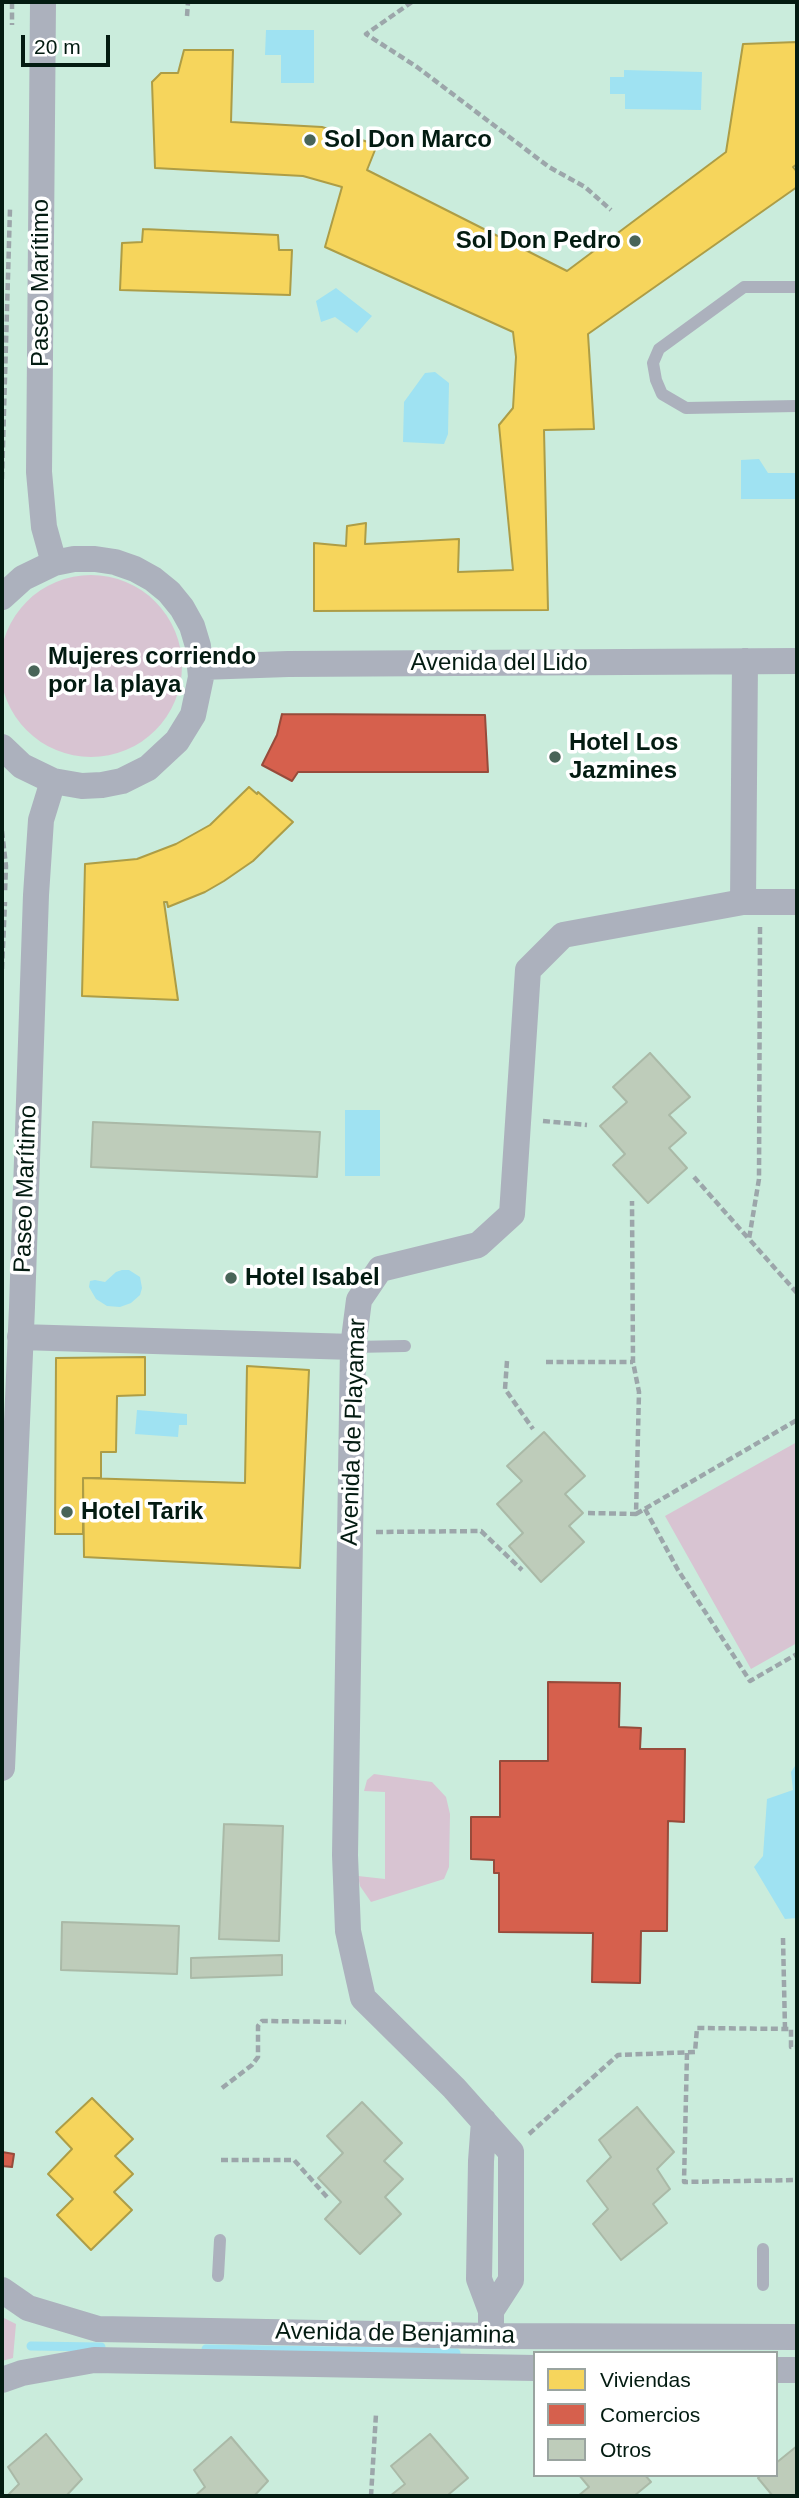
<!DOCTYPE html>
<html>
<head>
<meta charset="utf-8">
<style>
  body { margin:0 }
  #map { position:relative; width:799px; height:2498px; overflow:hidden; background:#caecdc; font-family:Arial,sans-serif }
  canvas { display:block }
  .frame { position:absolute; inset:0; border:4px solid #031b11; pointer-events:none }
  .legend { position:absolute; left:533px; top:2351px; width:245px; height:126px; box-sizing:border-box; background:#fff; border:2px solid #9aa4a0; margin:0; padding:9px 12px; list-style:none; font-size:21px; color:#031b11 }
  .legend li { display:flex; align-items:center; gap:14px; height:35px }
  .legend b { width:35px; border:2px solid #9aa4a0 }
  .scale { position:absolute; left:21px; top:35px; width:89px; height:32px; box-sizing:border-box; border:4px solid #031b11; border-top:0; padding-left:9px; font-size:21px; line-height:24px; white-space:nowrap; color:#031b11; -webkit-text-stroke:5px #fff; paint-order:stroke }
</style>
</head>
<body>
<div id="map">
<canvas width="799" height="2498"></canvas>
<div class="frame"></div>
<ul class="legend">
<li><b style="height:19px;background:#f6d55c"></b>Viviendas</li>
<li><b style="height:19px;background:#d6604d"></b>Comercios</li>
<li><b style="height:19px;background:#beccba"></b>Otros</li>
</ul>
<div class="scale">20 m</div>
</div>
<script>
const ctx = document.querySelector('canvas').getContext('2d');
ctx.lineJoin = 'round';
function fillPath(path, color) {
  ctx.fillStyle = color;
  ctx.fill(path, 'evenodd');
}
function toPath(rows) {
  const path = new Path2D();
  for (const r of rows) {
    if (r.length === 3) {
      path.moveTo(r[0] + r[2], r[1]);
      path.arc(r[0], r[1], r[2], 0, 2 * Math.PI);
      continue;
    }
    path.moveTo(r[0], r[1]);
    for (let i = 2; i < r.length; i += 2) path.lineTo(r[i], r[i + 1]);
  }
  return path;
}
function stroke(path, color, width, dash) {
  ctx.strokeStyle = color;
  ctx.lineWidth = width;
  ctx.lineCap = dash ? 'butt' : 'round';
  ctx.setLineDash(dash || []);
  ctx.stroke(path);
}
function label(font, color, halo, rows, align = 'center') {
  ctx.font = font + ' Arial,sans-serif';
  ctx.lineWidth = 7;
  ctx.setLineDash([]);
  ctx.textBaseline = 'middle';
  ctx.strokeStyle = halo;
  ctx.fillStyle = color;
  for (const [text, x, y, turn = 0] of rows) {
    ctx.save();
    ctx.translate(x, y);
    ctx.rotate((+turn || 0) * Math.PI / 180);
    ctx.textAlign = isNaN(turn) ? turn : align;
    if (halo) ctx.strokeText(text, 0, 0);
    ctx.fillText(text, 0, 0);
    ctx.restore();
  }
}
fillPath(toPath([
  [91,666,91],
  [797,1442,797,1643,751,1669,665,1516],
  [374,1774,432,1782,446,1797,450,1814,449,1867,444,1879,371,1902,360,1886,358,1876,385,1879,385,1792,364,1791,367,1780],
  [2,2317,16,2324,13,2358,2,2361]
]), '#d8c4d2');
fillPath(toPath([
  [266,30,314,30,314,83,281,83,281,55,265,55],
  [624,70,702,72,701,110,625,109,625,94,610,94,610,77,624,77],
  [336,288,372,316,357,333,335,317,321,322,316,301],
  [435,372,449,383,448,434,444,444,403,442,404,402,425,373],
  [759,459,768,473,797,473,797,499,741,499,741,460],
  [345,1110,380,1110,380,1176,345,1176],
  [122,1270,129,1270,140,1277,142,1288,140,1295,131,1303,120,1307,107,1306,96,1299,89,1287,90,1281,95,1280,105,1282,116,1272],
  [137,1410,187,1414,187,1425,179,1425,178,1437,135,1434],
  [797,1763,797,1918,785,1919,754,1867,763,1856,767,1799,793,1790,791,1772]
]), '#9fe2f2');
const homes = toPath([
  [797,42,797,164,793,167,797,172,797,187,588,334,594,429,544,430,548,610,314,611,314,543,346,546,347,526,366,523,365,544,459,539,458,572,513,570,499,425,513,408,516,357,513,332,325,247,342,187,303,176,155,168,152,82,161,73,178,73,184,50,233,50,231,122,322,127,377,145,367,170,567,271,726,152,743,44,797,42],
  [143,229,278,235,279,250,292,250,290,295,120,290,122,243,142,242,143,229],
  [249,787,257,794,258,792,293,822,253,861,224,881,205,892,168,907,167,902,164,902,178,1000,82,996,85,864,137,859,176,844,210,825,249,787],
  [145,1357,145,1395,117,1396,116,1452,101,1452,101,1478,83,1478,83,1534,55,1534,56,1358,145,1357],
  [247,1366,309,1370,300,1568,84,1557,83,1478,245,1483,247,1366],
  [92,2098,133,2139,115,2156,133,2174,114,2192,132,2210,91,2250,57,2215,73,2199,48,2174,72,2149,56,2132,92,2098]
]);
fillPath(homes, '#f6d55c');
stroke(homes, '#ad9d46', 2);
const shops = toPath([
  [282,714,485,715,488,772,298,772,292,781,262,765,277,735,282,714],
  [548,1682,620,1683,619,1727,641,1728,640,1749,685,1749,684,1822,668,1821,667,1931,641,1931,640,1983,592,1982,593,1933,499,1932,499,1873,494,1873,494,1860,471,1859,471,1817,500,1817,500,1761,548,1761,548,1682],
  [2,2152,14,2154,12,2167,2,2166,2,2152]
]);
fillPath(shops, '#d6604d');
stroke(shops, '#974b3b', 2);
stroke(toPath([
  [31,2346,101,2347],
  [206,2349,456,2353]
]), '#9fe2f2', 9);
const building = toPath([
  [650,1053,690,1097,669,1115,686,1133,669,1148,687,1168,648,1203,613,1165,625,1154,600,1126,627,1102,613,1087,650,1053],
  [93,1122,320,1132,317,1177,91,1167,93,1122],
  [544,1432,585,1476,565,1494,583,1513,569,1526,584,1542,541,1582,509,1546,523,1533,497,1504,522,1481,507,1466,544,1432],
  [224,1824,283,1826,279,1941,219,1939,224,1824],
  [62,1922,179,1926,177,1974,61,1970,62,1922],
  [282,1955,282,1975,191,1978,191,1958,282,1955],
  [362,2102,402,2143,384,2161,403,2179,385,2197,401,2214,360,2254,325,2219,341,2202,318,2178,343,2153,327,2136,362,2102],
  [637,2107,674,2152,657,2169,670,2189,653,2204,667,2223,621,2260,593,2224,608,2209,587,2181,611,2157,599,2140,637,2107],
  [46,2434,82,2479,66,2496,7,2496,19,2484,8,2467,46,2434],
  [430,2434,468,2478,448,2495,450,2496,390,2496,405,2484,391,2466,430,2434],
  [231,2437,268,2481,254,2496,195,2496,205,2487,194,2470,231,2437],
  [797,2446,797,2496,771,2496,772,2495,758,2478,761,2475,776,2475,776,2463,797,2446],
  [579,2475,645,2475,651,2482,634,2496,578,2496,589,2487,579,2475]
]);
fillPath(building, '#beccba');
stroke(building, '#aab9a7', 2);
stroke(toPath([
  [12,2,12,25],
  [412,2,366,34,417,67,549,167,585,187,611,210],
  [187,16,188,2],
  [2,479,10,209],
  [2,831,6,866,5,893],
  [760,927,759,1179,749,1239,797,1293],
  [2,969,5,902],
  [543,1121,587,1125],
  [694,1177,748,1238],
  [507,1361,505,1389,533,1429],
  [546,1362,633,1362],
  [645,1509,678,1570,750,1681,797,1654],
  [588,1513,636,1514,639,1392,633,1362,632,1201],
  [636,1514,797,1420],
  [376,1532,481,1531,522,1570],
  [783,1938,785,2029],
  [687,2053,684,2182,797,2180],
  [222,2088,252,2065,258,2057,258,2026,262,2021,346,2022],
  [529,2134,618,2055,695,2052,697,2028,791,2029,791,2047,797,2047],
  [221,2160,294,2160,327,2197],
  [371,2496,376,2414]
]), '#9ca6aa', 4.5, [7, 3.5]);
stroke(toPath([
  [797,287,744,287,659,349,653,363,656,380,662,394,686,408,797,406],
  [353,1347,405,1346],
  [218,2276,220,2240],
  [763,2285,763,2249]
]), '#acb1bd', 12);
stroke(toPath([
  [43,2,39,472,44,527,54,563],
  [2,597,23,578,54,563,74,559,95,559,115,562,135,569,153,579,169,592,182,608,192,626,198,646,201,677,193,715,177,741,148,768,122,781,102,785,82,786,53,781,22,766,2,747],
  [201,667,288,664,797,661],
  [743,902,797,902],
  [20,1337,353,1347],
  [2,1768,22,1307,36,895,41,820,53,781],
  [484,2121,481,2161,479,2279,491,2311,491,2323],
  [2,2290,28,2308,98,2329,491,2336,797,2337],
  [491,2311,511,2280,511,2152,454,2088,363,1998,348,1931,345,1855,353,1347,359,1300,380,1269,478,1245,512,1214,528,970,563,935,743,902,745,661],
  [776,2370,797,2370],
  [2,2380,22,2373,94,2360,535,2368]
]), '#acb1bd', 26);
for (const [x, y, r, color] of [
  [310,140,7,"#496458"],
  [635,241,7,"#496458"],
  [34,671,7,"#496458"],
  [555,757,7,"#496458"],
  [231,1278,7,"#496458"],
  [67,1512,7,"#496458"]
]) {
  const dot = new Path2D();
  dot.arc(x, y, r, 0, 2 * Math.PI);
  ctx.fillStyle = color;
  ctx.fill(dot);
  stroke(dot, '#fff', 2.5);
}
label('bold 24px', '#031b11', '#fff', [
  ["Sol Don Marco",324,140],
  ["Sol Don Pedro",621,241,"right"],
  ["Mujeres corriendo",48,657],
  ["por la playa",48,685],
  ["Hotel Los",569,743],
  ["Jazmines",569,771],
  ["Hotel Isabel",245,1278],
  ["Hotel Tarik",81,1512]
], 'left');
label('24px', '#031b11', '#fff', [
  ["Paseo Marítimo",41,283,-90],
  ["Avenida del Lido",499,663],
  ["Paseo Marítimo",26,1189,-88],
  ["Avenida de Playamar",354,1432,-88],
  ["Avenida de Benjamina",395,2334,1]
]);
</script>
</body>
</html>
